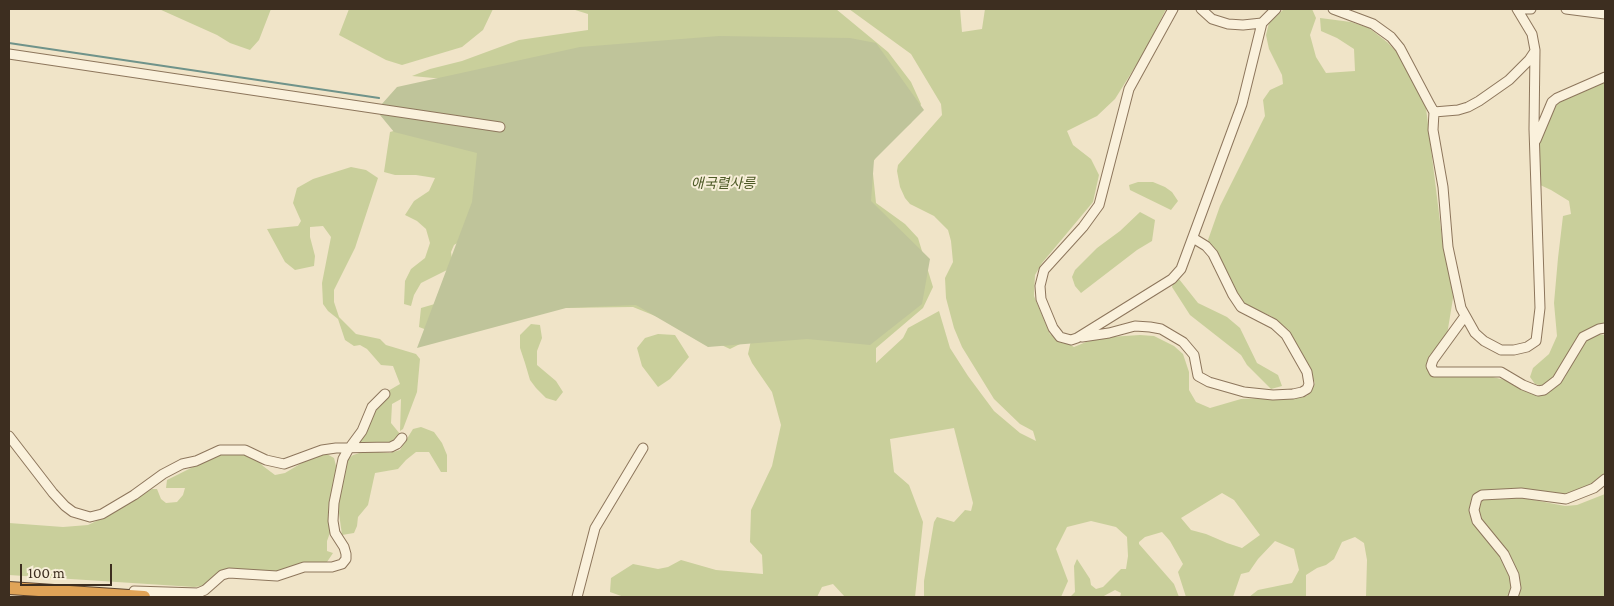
<!DOCTYPE html>
<html>
<head>
<meta charset="utf-8">
<style>
  body { margin:0 }
  #map { position:relative; width:1614px; height:606px; overflow:hidden; background:#f0e4c8; font-family:"Crimson Pro",serif }
  canvas { display:block }
  .frame { position:absolute; inset:0; border:10px solid #3d2e20; pointer-events:none }
  .scale { position:absolute; left:20px; top:564px; width:92px; height:22px; box-sizing:border-box; border:2px solid #3d2e20; border-top:0; padding-left:6px; font-size:15px; line-height:18px; white-space:nowrap; color:#3d2e20; -webkit-text-stroke:4px #f7eed8; paint-order:stroke }
</style>
</head>
<body>
<div id="map">
<canvas width="1614" height="606"></canvas>
<div class="frame"></div>
<div class="scale">100 m</div>
</div>
<script>
const ctx = document.querySelector('canvas').getContext('2d');
ctx.lineJoin = 'round';
function fillPath(path, color) {
  ctx.fillStyle = color;
  ctx.fill(path, 'evenodd');
}
function toPath(rows) {
  const path = new Path2D();
  for (const r of rows) {
    path.moveTo(r[0], r[1]);
    for (let i = 2; i < r.length; i += 2) path.lineTo(r[i], r[i + 1]);
  }
  return path;
}
function stroke(path, color, width, dash) {
  ctx.strokeStyle = color;
  ctx.lineWidth = width;
  ctx.lineCap = dash ? 'butt' : 'round';
  ctx.setLineDash(dash || []);
  ctx.stroke(path);
}
function label(font, color, halo, rows, align = 'center') {
  ctx.font = font + ' "Crimson Pro","Noto Sans KR",serif';
  ctx.lineWidth = 4;
  ctx.setLineDash([]);
  ctx.textBaseline = 'middle';
  ctx.strokeStyle = halo;
  ctx.fillStyle = color;
  for (const [text, x, y, turn = 0] of rows) {
    ctx.save();
    ctx.translate(x, y);
    ctx.rotate((+turn || 0) * Math.PI / 180);
    ctx.textAlign = isNaN(turn) ? turn : align;
    if (halo) ctx.strokeText(text, 0, 0);
    ctx.fillText(text, 0, 0);
    ctx.restore();
  }
}
fillPath(toPath([
  [159,9,271,9,259,40,250,50,230,43,217,35],
  [349,9,493,9,483,30,462,47,402,65,386,60,339,35],
  [572,9,836,9,888,52,911,82,921,104,911,123,880,150,872,164,876,203,905,224,918,238,933,287,923,308,876,348,876,363,903,338,908,328,939,311,950,348,968,376,994,411,1020,433,1036,441,1033,431,1020,424,994,399,962,347,954,328,946,298,945,278,953,262,951,241,948,230,934,216,910,204,905,198,900,187,897,171,898,165,942,115,941,104,911,54,849,9,960,9,962,32,982,29,985,9,1166,9,1145,51,1115,99,1097,116,1067,131,1073,145,1091,159,1099,175,1093,202,1042,263,1035,275,1034,296,1050,334,1074,347,1086,342,1109,337,1140,335,1154,336,1174,346,1183,354,1189,372,1189,390,1196,402,1210,408,1241,399,1307,396,1315,383,1289,330,1271,316,1244,305,1235,292,1208,240,1220,206,1265,116,1263,100,1270,90,1283,84,1282,75,1269,49,1266,35,1269,23,1284,9,1312,9,1316,18,1310,35,1316,57,1326,73,1355,71,1354,49,1337,38,1321,31,1320,18,1351,22,1369,28,1387,42,1400,55,1426,108,1442,238,1448,269,1452,278,1453,298,1447,335,1428,358,1429,370,1493,377,1509,381,1532,393,1543,395,1565,377,1580,346,1587,339,1597,334,1605,335,1604,417,1605,422,1605,474,1591,485,1564,496,1497,490,1483,492,1472,497,1472,517,1505,560,1513,583,1511,597,1366,597,1367,560,1364,543,1355,537,1342,542,1334,559,1326,565,1317,568,1306,575,1306,597,1249,597,1258,590,1292,583,1299,570,1294,549,1275,541,1258,559,1249,572,1241,574,1233,597,1186,597,1178,572,1183,564,1170,541,1162,532,1145,537,1139,542,1139,544,1174,584,1179,597,1120,597,1121,593,1115,590,1102,597,1070,597,1075,592,1074,566,1077,559,1090,579,1091,585,1096,589,1103,587,1121,569,1126,569,1128,556,1127,537,1116,527,1091,521,1067,527,1056,549,1068,581,1061,597,924,597,924,581,934,522,937,517,954,522,965,510,971,511,973,503,954,428,890,439,894,472,909,485,923,522,915,597,845,597,833,584,822,587,817,597,624,597,610,592,611,578,633,564,658,569,668,567,681,560,716,570,763,574,762,555,750,542,751,510,772,466,781,425,772,392,752,363,748,354,753,331,477,82,412,76,430,69,462,61,519,40,588,30,588,14],
  [1222,493,1234,500,1260,535,1242,548,1227,543,1206,534,1191,530,1181,518],
  [1605,80,1605,324,1595,327,1550,383,1542,386,1535,384,1530,377,1533,368,1549,354,1557,336,1554,303,1558,258,1563,216,1571,214,1569,201,1551,190,1538,184,1537,144,1557,102],
  [397,130,483,145,744,342,730,349,685,328,633,307,561,308,448,338,419,327,421,308,445,301,464,239,454,245,451,252,453,267,421,283,414,295,411,306,404,304,405,281,411,269,425,258,430,243,426,229,417,221,405,215,414,201,429,191,435,178,416,175,395,175,384,172,390,132],
  [351,167,366,170,378,178,355,248,334,290,334,302,339,317,356,334,380,339,386,345,416,354,420,359,417,392,403,429,400,431,401,399,392,404,391,423,400,434,398,441,393,444,355,444,376,405,386,400,388,391,400,384,393,366,381,365,367,349,360,345,354,346,345,340,338,319,328,311,323,304,322,283,331,237,323,226,310,227,310,237,315,256,314,266,295,270,285,262,267,229,298,226,301,221,293,203,297,188,313,179],
  [1138,182,1153,182,1165,187,1172,192,1178,201,1171,210,1130,190,1129,185],
  [1140,212,1155,220,1152,241,1137,250,1081,293,1075,286,1072,277,1075,270,1097,248,1120,231],
  [1179,279,1198,303,1227,317,1240,328,1257,363,1278,375,1282,386,1271,389,1247,365,1241,355,1190,315,1172,287,1174,280],
  [531,324,540,325,542,338,537,351,537,365,556,381,563,392,556,401,546,398,536,388,530,380,525,363,520,348,520,335],
  [658,334,675,335,689,357,670,379,658,387,642,366,637,348,645,338],
  [421,427,434,432,442,443,447,455,447,472,441,472,429,452,416,452,406,460,398,469,375,473,368,505,358,517,357,526,354,533,342,535,337,499,347,460,353,455,366,451,390,453,400,450,413,429],
  [226,453,241,453,256,458,263,466,275,475,285,473,315,455,325,453,334,458,337,470,329,502,328,517,331,530,327,541,327,551,333,553,325,565,276,573,238,570,204,586,194,587,9,575,9,523,63,527,88,525,107,516,152,489,157,489,161,499,166,503,177,502,183,495,185,488,166,488,167,480,217,455],
  [1605,494,1605,597,1517,597,1519,584,1480,522,1477,510,1479,502,1485,498,1513,496,1565,506,1577,505]
]), '#c9cf9b');
fillPath(toPath([
  [719,36,850,38,876,43,924,110,874,160,871,201,930,259,922,304,870,345,807,339,708,347,636,305,566,308,417,348,472,202,477,153,394,132,380,115,381,105,397,87,580,47]
]), '#bfc49a');
stroke(toPath([
  [9,43,379,98]
]), '#6f938a', 2);
const minor = toPath([
  [1173,9,1129,89,1099,205,1083,227,1044,270,1040,286,1041,299,1053,328,1060,337,1071,340,1077,338,1172,279,1181,269,1242,104,1262,23],
  [1201,9,1212,19,1228,24,1243,25,1262,23,1276,9],
  [1333,9,1373,24,1391,37,1400,48,1429,103,1434,112,1433,130,1443,187,1448,247,1461,308,1475,333,1484,341,1501,350,1514,350,1527,347,1536,341,1540,308,1534,129,1535,50,1532,34,1517,9],
  [1518,9,1531,9],
  [1566,9,1605,14],
  [9,54,500,127],
  [1434,112,1458,110,1468,107,1479,101,1509,80,1529,60,1535,51],
  [1536,140,1552,102,1557,98,1605,77],
  [1465,316,1433,360,1431,366,1434,372,1501,372,1523,385,1538,391,1544,390,1557,380,1583,337,1599,329,1605,328],
  [1082,337,1109,333,1135,326,1150,327,1161,329,1183,342,1194,355,1198,376,1209,382,1244,392,1273,395,1293,394,1302,392,1307,389,1309,384,1307,372,1286,335,1274,324,1241,307,1233,295,1213,254,1206,246,1193,238],
  [9,436,53,493,65,506,73,512,90,517,102,514,134,495,163,474,182,464,196,461,220,450,245,450,266,460,284,464,322,450,336,448,391,447,397,444,402,438],
  [134,591,198,593,205,590,222,575,229,573,277,576,304,567,332,567,342,564,346,559,346,554,344,547,335,533,333,521,334,503,343,459,348,450,362,431,372,407,385,394],
  [577,597,595,528,643,448],
  [1513,597,1516,588,1514,575,1504,554,1477,521,1474,510,1477,498,1482,495,1521,493,1566,499,1594,488,1605,479]
]);
const highway = toPath([
  [9,588,144,597]
]);
stroke(minor, '#8d765c', 11);
stroke(highway, '#5b4430', 14);
stroke(minor, '#faf1dc', 9);
stroke(highway, '#e0a458', 12);
label('italic 14px', '#4d5a26', '#f7eed8', [
  ["애국렬사릉",723,184]
]);
</script>
</body>
</html>
